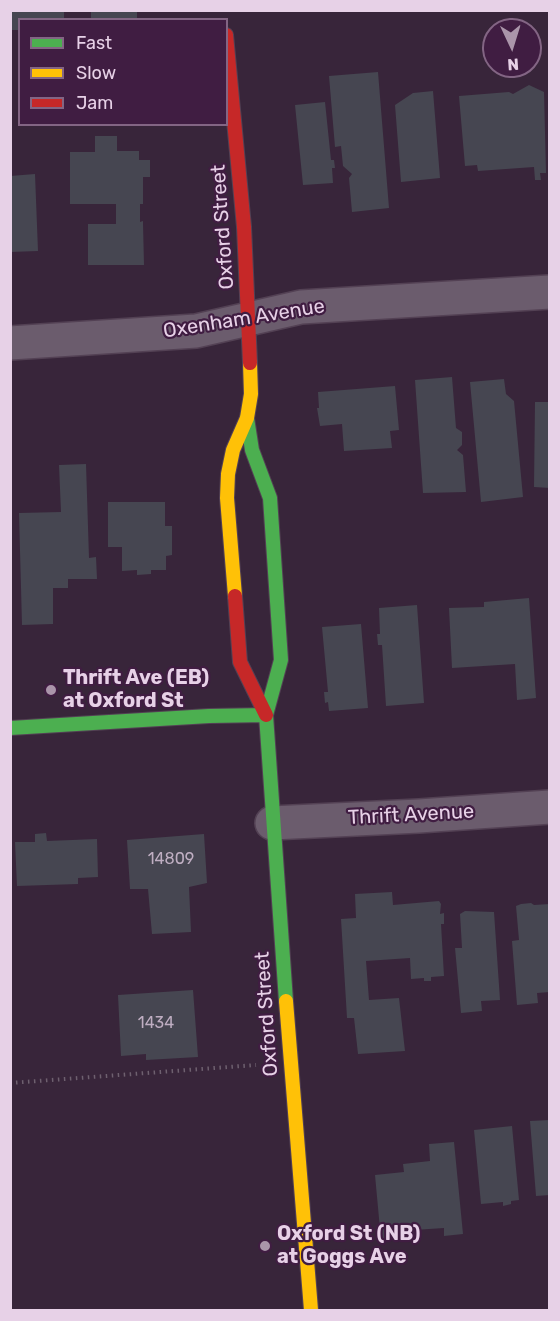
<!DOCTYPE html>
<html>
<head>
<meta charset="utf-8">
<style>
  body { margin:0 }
  #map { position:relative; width:560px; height:1321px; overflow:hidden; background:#38253a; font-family:Rubik,sans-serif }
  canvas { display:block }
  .frame { position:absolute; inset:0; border:12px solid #e7d1e7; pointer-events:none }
  .legend { position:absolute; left:18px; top:18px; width:210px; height:108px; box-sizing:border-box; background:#401d42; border:2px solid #836584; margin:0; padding:8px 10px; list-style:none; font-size:18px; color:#e7d1e7 }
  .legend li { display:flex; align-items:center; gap:12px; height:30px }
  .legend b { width:30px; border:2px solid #836584 }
  .north { position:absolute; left:482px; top:18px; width:60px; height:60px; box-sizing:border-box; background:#401d42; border:2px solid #836584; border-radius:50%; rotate:176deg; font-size:16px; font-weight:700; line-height:24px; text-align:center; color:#e7d1e7 }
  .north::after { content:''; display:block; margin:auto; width:21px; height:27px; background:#aa95aa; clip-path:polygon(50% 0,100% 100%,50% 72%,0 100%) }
</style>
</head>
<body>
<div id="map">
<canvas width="560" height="1321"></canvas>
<div class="frame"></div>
<ul class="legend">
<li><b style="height:8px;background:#4caf50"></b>Fast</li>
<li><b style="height:8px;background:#ffc107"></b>Slow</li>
<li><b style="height:8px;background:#c62828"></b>Jam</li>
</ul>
<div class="north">N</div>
</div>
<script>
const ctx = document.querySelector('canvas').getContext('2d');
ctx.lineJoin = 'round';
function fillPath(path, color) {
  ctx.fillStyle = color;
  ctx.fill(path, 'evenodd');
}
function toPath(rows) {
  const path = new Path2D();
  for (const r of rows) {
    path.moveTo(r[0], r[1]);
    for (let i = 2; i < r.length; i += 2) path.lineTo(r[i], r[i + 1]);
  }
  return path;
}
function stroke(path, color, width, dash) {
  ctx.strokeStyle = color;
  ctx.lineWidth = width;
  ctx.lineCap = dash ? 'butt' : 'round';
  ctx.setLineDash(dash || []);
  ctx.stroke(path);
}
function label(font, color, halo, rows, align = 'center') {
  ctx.font = font + ' Rubik,sans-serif';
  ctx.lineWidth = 4.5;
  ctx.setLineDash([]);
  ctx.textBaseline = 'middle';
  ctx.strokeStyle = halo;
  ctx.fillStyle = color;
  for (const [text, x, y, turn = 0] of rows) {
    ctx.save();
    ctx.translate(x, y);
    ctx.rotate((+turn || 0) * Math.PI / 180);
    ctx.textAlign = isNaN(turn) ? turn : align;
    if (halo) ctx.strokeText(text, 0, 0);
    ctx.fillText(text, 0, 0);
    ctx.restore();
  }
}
fillPath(toPath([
  [10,10,64,10,64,20,20,20,20,30,10,30],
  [91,10,137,10,137,20,91,20],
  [378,72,389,208,352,212,349,178,352,174,343,166,341,146,335,147,329,76],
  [529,85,544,92,546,173,540,173,541,180,535,180,534,167,478,171,477,165,465,166,459,96,509,92,513,94],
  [433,91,440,178,401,182,395,105,413,93],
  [325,102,331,160,334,160,335,168,332,168,333,183,303,185,295,105],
  [95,136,117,136,117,151,139,151,139,160,150,160,150,177,143,177,143,204,140,204,140,222,143,221,143,223,144,265,88,265,88,224,116,224,116,204,70,204,70,152,95,152],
  [35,174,38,251,10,252,10,176],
  [452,377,456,428,462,432,462,445,457,450,463,455,466,492,423,493,415,380],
  [504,379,506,394,514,401,523,497,481,502,470,382],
  [395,386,399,430,390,431,392,448,344,451,342,424,320,426,317,408,319,408,318,392],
  [535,402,550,402,550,488,534,487],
  [86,464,89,558,96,557,97,579,68,579,68,588,53,588,53,624,22,625,19,513,61,512,59,465],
  [108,502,165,502,165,526,172,526,172,555,166,556,166,570,151,570,151,574,137,575,137,570,122,571,122,547,108,547],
  [529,598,536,698,517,700,515,664,452,668,449,608,484,607,484,602],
  [417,605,424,703,386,706,382,645,378,645,377,634,380,634,379,608],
  [361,624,368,708,329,711,328,702,325,703,324,692,328,692,322,627],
  [46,833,47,841,97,839,98,877,78,878,78,884,17,886,15,842,35,842,35,834],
  [204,834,207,883,189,887,191,932,152,934,148,889,130,889,127,840],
  [392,892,393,905,439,901,441,904,440,914,444,913,444,924,441,924,444,976,431,977,431,981,424,981,424,978,411,979,410,958,366,961,369,1000,399,998,405,1051,358,1054,354,1018,347,1018,341,919,356,918,355,894],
  [531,903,534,905,550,904,550,992,537,993,538,1003,517,1005,512,941,519,940,516,906,521,904],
  [465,911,494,912,500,1000,481,1001,482,1011,461,1013,455,948,462,948,460,914],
  [193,990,198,1057,146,1060,146,1054,121,1056,118,995],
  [550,1120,550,1195,536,1196,530,1121],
  [512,1126,519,1200,511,1201,511,1204,503,1206,503,1202,481,1204,474,1130],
  [454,1142,463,1234,444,1236,444,1228,414,1230,414,1237,381,1240,375,1175,404,1172,403,1164,430,1161,429,1144]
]), '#464651');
const street = toPath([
  [10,343,196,331,301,307,550,292],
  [272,823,419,816,550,807]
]);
const fast = toPath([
  [247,418,252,450,270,498,281,660,266,715,286,1001],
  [10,728,209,716,266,715]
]);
const slow = toPath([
  [235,596,227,498,228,474,233,450,247,418,251,394,250,363],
  [286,1001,311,1310]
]);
const jam = toPath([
  [226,35,244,227,250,363],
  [235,596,240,662,266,715]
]);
stroke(street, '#534154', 36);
stroke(fast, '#534154', 16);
stroke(slow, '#534154', 16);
stroke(jam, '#534154', 16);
stroke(toPath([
  [10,1083,256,1065]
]), '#6e606f', 4, [1.5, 4.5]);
stroke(street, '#6b5c6d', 33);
stroke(fast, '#4caf50', 14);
stroke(slow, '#ffc107', 14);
stroke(jam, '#c62828', 14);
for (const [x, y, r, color] of [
  [51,690,6,"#aa95aa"],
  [265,1246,6,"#aa95aa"]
]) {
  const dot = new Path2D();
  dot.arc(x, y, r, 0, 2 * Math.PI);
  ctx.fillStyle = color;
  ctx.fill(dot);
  stroke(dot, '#401d42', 2);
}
label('16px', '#bfaec2', null, [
  ["14809",171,859],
  ["1434",156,1023]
]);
label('20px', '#e7d1e7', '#401d42', [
  ["Oxford Street",223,227,-94],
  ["Oxenham Avenue",244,319,-9],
  ["Thrift Avenue",411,815,-3],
  ["Oxford Street",267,1014,-94]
]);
label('bold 20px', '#e7d1e7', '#401d42', [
  ["Thrift Ave (EB)",63,678],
  ["at Oxford St",63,701],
  ["Oxford St (NB)",277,1234],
  ["at Goggs Ave",277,1257]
], 'left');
</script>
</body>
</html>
